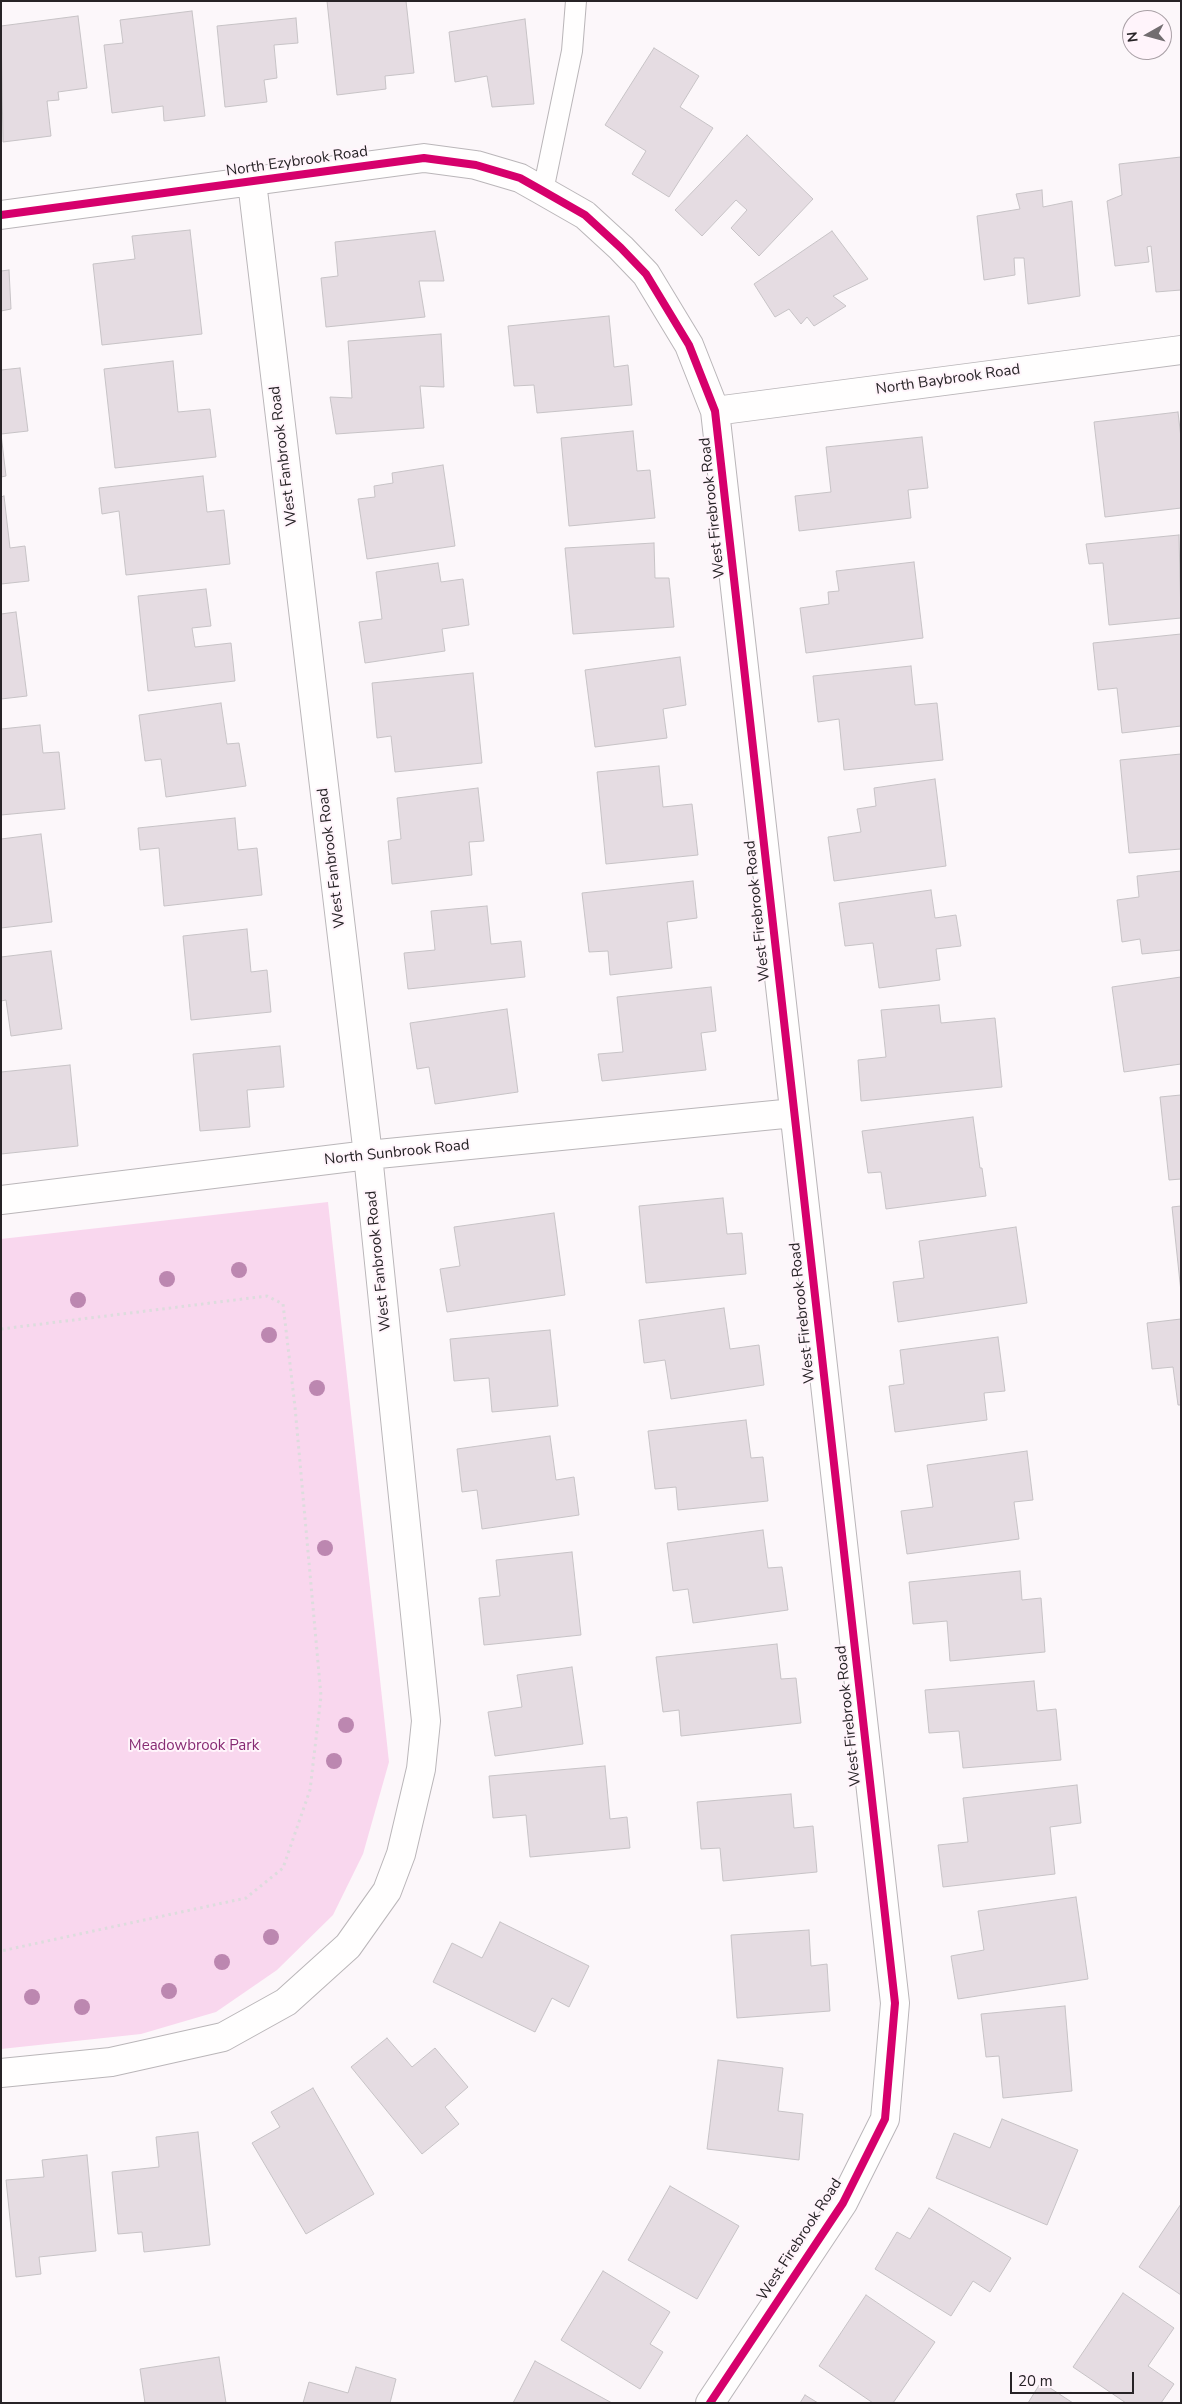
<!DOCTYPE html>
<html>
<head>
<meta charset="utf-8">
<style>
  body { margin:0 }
  #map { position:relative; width:1182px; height:2404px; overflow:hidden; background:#fcf7fa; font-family:"Nunito Sans",sans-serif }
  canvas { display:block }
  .frame { position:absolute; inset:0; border:2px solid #272326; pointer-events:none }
  .north { position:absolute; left:1122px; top:10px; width:50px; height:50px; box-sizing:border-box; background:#fff4fb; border:1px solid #a9a0a6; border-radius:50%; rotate:263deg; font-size:14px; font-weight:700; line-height:20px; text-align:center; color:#272326 }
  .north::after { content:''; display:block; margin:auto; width:18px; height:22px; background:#726d70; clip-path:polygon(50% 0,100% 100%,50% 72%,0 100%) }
  .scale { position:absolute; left:1010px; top:2372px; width:124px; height:22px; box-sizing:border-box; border:2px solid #272326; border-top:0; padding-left:6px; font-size:15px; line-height:18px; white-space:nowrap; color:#272326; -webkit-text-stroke:4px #fff4fb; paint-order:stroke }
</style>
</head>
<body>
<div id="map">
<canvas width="1182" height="2404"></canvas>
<div class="frame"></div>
<div class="north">N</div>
<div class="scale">20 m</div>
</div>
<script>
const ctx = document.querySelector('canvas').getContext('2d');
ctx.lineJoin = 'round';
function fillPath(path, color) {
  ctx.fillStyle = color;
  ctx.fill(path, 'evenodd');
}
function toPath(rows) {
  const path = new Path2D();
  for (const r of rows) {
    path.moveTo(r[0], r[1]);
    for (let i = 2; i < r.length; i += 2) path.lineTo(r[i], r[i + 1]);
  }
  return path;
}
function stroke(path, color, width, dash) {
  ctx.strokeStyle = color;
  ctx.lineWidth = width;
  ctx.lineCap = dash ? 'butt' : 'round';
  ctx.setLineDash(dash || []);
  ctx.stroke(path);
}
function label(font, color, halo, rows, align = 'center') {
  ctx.font = font + ' "Nunito Sans",sans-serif';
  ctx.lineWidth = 4;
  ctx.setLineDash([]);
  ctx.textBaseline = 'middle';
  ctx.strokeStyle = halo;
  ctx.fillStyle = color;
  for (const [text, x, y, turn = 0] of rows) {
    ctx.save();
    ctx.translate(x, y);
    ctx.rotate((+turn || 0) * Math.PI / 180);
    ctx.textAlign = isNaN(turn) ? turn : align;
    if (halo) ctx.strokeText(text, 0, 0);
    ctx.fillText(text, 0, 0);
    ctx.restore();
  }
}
fillPath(toPath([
  [328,1202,389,1762,363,1854,333,1915,277,1970,216,2012,141,2034,1,2049,1,1239]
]), '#f9d7ee');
const building = toPath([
  [327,1,406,1,414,73,385,76,386,89,337,95,327,1],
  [192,11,205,116,164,121,163,106,112,113,104,45,123,43,120,20,192,11],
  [78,16,87,88,58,92,59,100,47,101,51,136,3,142,1,26,78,16],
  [296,18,298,43,274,45,277,78,264,80,267,102,225,107,217,26,296,18],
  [525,19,534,104,492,107,487,76,455,82,449,32,525,19],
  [654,48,699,76,680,107,713,128,669,197,632,174,646,151,605,125,654,48],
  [747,135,813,199,759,256,731,228,747,210,736,200,702,236,675,210,747,135],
  [1181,157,1181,290,1156,292,1151,246,1147,247,1149,262,1115,266,1107,201,1122,195,1119,164,1181,157],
  [1042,190,1043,207,1072,201,1080,296,1028,304,1024,258,1014,258,1015,275,984,280,977,216,1020,209,1016,194,1042,190],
  [190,230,202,334,102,345,93,264,135,259,132,236,190,230],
  [435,231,444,281,419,281,425,317,326,327,321,278,338,276,335,242,435,231],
  [832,231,868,279,833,296,846,306,814,326,807,317,801,324,789,309,775,317,754,284,832,231],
  [9,270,11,309,1,311,1,271,9,270],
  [609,316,614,367,628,365,632,405,537,413,534,385,514,386,508,326,609,316],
  [441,334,444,387,420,386,424,428,336,434,330,397,352,398,348,341,441,334],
  [173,361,178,412,210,409,216,457,115,468,104,369,173,361],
  [20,368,28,431,1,434,6,476,1,477,1,370,20,368],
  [1178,412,1181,438,1181,508,1105,517,1094,422,1178,412],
  [633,431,637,471,650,470,655,518,569,526,561,438,633,431],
  [922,437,928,488,908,490,911,518,799,531,795,496,831,492,826,447,922,437],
  [443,465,455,546,367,559,358,499,375,497,374,486,393,483,392,473,443,465],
  [203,476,207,512,224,510,230,564,126,575,119,511,102,514,99,488,203,476],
  [4,496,10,548,25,546,29,581,1,584,1,497,4,496],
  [1179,535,1181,618,1109,625,1103,563,1089,564,1086,544,1179,535],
  [654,543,655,578,669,578,674,627,573,634,565,548,654,543],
  [914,562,923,638,806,653,800,608,829,604,828,592,839,591,836,571,914,562],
  [438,563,441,582,463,579,469,625,442,629,445,651,365,663,359,622,382,619,376,572,438,563],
  [206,589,211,626,192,628,195,647,231,643,235,681,148,691,138,596,206,589],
  [16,612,27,696,1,699,1,614,16,612],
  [1181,634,1181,726,1122,733,1117,688,1098,690,1093,643,1181,634],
  [680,657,686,705,663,709,667,738,595,747,585,670,680,657],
  [911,666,915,705,937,703,943,760,844,770,839,719,818,722,813,676,911,666],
  [473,673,482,763,395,772,391,736,377,738,372,683,473,673],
  [221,703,227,744,239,743,246,786,166,797,161,759,145,761,139,715,221,703],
  [40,725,43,753,59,752,65,809,1,815,1,729,40,725],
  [1181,754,1181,849,1129,853,1120,760,1181,754],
  [659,766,663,807,692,804,698,855,606,864,597,772,659,766],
  [935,779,946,866,834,881,828,837,861,832,857,809,876,806,874,788,935,779],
  [478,788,484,841,469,842,472,875,392,884,388,841,401,839,397,798,478,788],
  [235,818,238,850,257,848,262,895,164,906,159,848,140,850,138,828,235,818],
  [41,834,52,922,1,928,1,839,41,834],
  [1181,871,1181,950,1142,954,1140,939,1122,942,1117,900,1139,897,1137,876,1181,871],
  [693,881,697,918,667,922,672,968,610,975,608,951,589,952,582,893,693,881],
  [931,890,935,918,956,915,961,946,936,949,940,980,879,988,873,943,845,946,839,903,931,890],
  [487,906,491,944,521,941,525,977,408,989,404,953,435,950,431,911,487,906],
  [247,929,251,972,267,970,271,1012,191,1020,183,936,247,929],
  [51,951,62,1029,11,1036,6,1000,1,1001,1,957,51,951],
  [1181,977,1181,1064,1124,1072,1112,987,1181,977],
  [711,987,716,1031,701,1033,706,1070,602,1081,598,1054,623,1052,617,997,711,987],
  [939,1005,941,1023,995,1018,1002,1087,861,1101,858,1060,886,1057,881,1010,939,1005],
  [507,1009,518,1092,435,1104,429,1067,417,1069,410,1023,507,1009],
  [280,1046,284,1087,247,1090,250,1127,200,1131,193,1054,280,1046],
  [70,1065,78,1146,1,1154,1,1072,70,1065],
  [1181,1095,1181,1179,1169,1180,1160,1097,1181,1095],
  [973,1117,980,1168,982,1168,986,1196,886,1209,881,1172,868,1173,862,1131,973,1117],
  [723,1198,727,1234,742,1233,746,1274,646,1283,639,1206,723,1198],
  [1181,1206,1181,1292,1172,1207,1181,1206],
  [554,1213,565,1295,447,1312,440,1269,460,1266,454,1227,554,1213],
  [1016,1227,1027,1303,898,1322,893,1282,924,1278,919,1241,1016,1227],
  [724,1308,730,1349,759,1345,764,1385,671,1399,665,1360,644,1363,639,1320,724,1308],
  [1181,1319,1181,1405,1178,1405,1173,1367,1152,1369,1147,1323,1181,1319],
  [550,1330,558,1406,492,1412,489,1378,454,1381,450,1339,550,1330],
  [998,1337,1005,1391,984,1393,987,1420,895,1432,889,1386,904,1384,900,1350,998,1337],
  [746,1420,751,1458,763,1457,768,1501,678,1510,676,1487,655,1489,648,1431,746,1420],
  [550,1436,556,1480,574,1477,579,1515,482,1529,477,1490,462,1492,457,1449,550,1436],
  [1027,1451,1033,1500,1014,1502,1019,1539,907,1554,901,1511,933,1507,927,1465,1027,1451],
  [763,1530,768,1568,782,1567,788,1610,693,1623,688,1589,673,1591,667,1543,763,1530],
  [572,1552,581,1635,484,1645,479,1598,500,1596,496,1560,572,1552],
  [1020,1571,1022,1600,1041,1598,1045,1652,950,1661,947,1621,913,1624,909,1582,1020,1571],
  [777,1644,781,1679,796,1678,801,1723,681,1736,679,1710,663,1712,656,1657,777,1644],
  [572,1667,583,1744,495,1756,488,1712,522,1707,517,1675,572,1667],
  [1034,1681,1037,1711,1056,1709,1061,1760,963,1768,959,1731,929,1733,925,1690,1034,1681],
  [605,1766,610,1819,627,1817,630,1848,530,1857,526,1815,493,1818,489,1776,605,1766],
  [1077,1785,1081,1823,1050,1827,1055,1874,943,1887,938,1845,968,1842,963,1798,1077,1785],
  [791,1794,794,1828,813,1826,817,1872,723,1881,720,1848,701,1849,697,1802,791,1794],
  [1076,1897,1088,1979,958,1999,951,1956,984,1950,978,1911,1076,1897],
  [500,1922,589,1966,569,2007,552,1998,535,2032,433,1982,452,1943,482,1958,500,1922],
  [809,1930,811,1966,827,1964,830,2011,737,2018,731,1935,809,1930],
  [1065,2006,1072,2091,1003,2098,999,2056,986,2057,981,2014,1065,2006],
  [387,2038,412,2067,435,2048,468,2087,445,2107,459,2124,422,2154,351,2067,387,2038],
  [718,2060,783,2068,778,2111,803,2114,799,2160,707,2149,718,2060],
  [313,2088,374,2194,306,2234,252,2143,280,2127,271,2112,313,2088],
  [1002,2119,1078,2150,1047,2225,936,2178,954,2133,990,2148,1002,2119],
  [198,2132,210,2245,144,2252,142,2232,118,2234,112,2172,159,2167,156,2137,198,2132],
  [87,2155,96,2251,39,2257,41,2274,16,2277,6,2180,44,2177,42,2160,87,2155],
  [670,2186,739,2226,697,2299,628,2260,670,2186],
  [1181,2204,1181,2295,1139,2267,1181,2204],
  [929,2208,1011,2258,990,2292,973,2281,951,2316,875,2269,897,2232,910,2239,929,2208],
  [603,2271,670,2312,650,2344,663,2352,640,2389,561,2340,603,2271],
  [1123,2293,1174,2328,1148,2366,1174,2384,1161,2403,1126,2403,1073,2367,1123,2293],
  [866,2295,935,2342,893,2403,873,2403,819,2366,866,2295],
  [219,2357,226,2403,145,2403,140,2369,219,2357],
  [535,2361,612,2403,513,2403,535,2361],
  [356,2367,396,2379,390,2403,303,2403,309,2382,348,2393,356,2367],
  [1041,2382,1073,2403,1028,2403,1041,2382],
  [805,2395,818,2403,800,2403,805,2395]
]);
fillPath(building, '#e5dce2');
stroke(building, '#c7c3c6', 1);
const service = toPath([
  [543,191,572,51,576,1]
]);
const minor = toPath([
  [1,215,424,158,476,165,520,178,543,191,585,215,621,248,646,274,689,345,715,411,895,2003,885,2119,843,2203,710,2403],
  [715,411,1181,350],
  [1,1200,368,1155,794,1113],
  [1,2073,111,2062,223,2037,286,2002,348,1946,387,1891,401,1854,421,1769,426,1721,368,1155,252,182]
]);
stroke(service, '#bab6b9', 22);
stroke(minor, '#bab6b9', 30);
stroke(toPath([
  [1,1329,267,1296,283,1304,295,1407,321,1696,310,1790,283,1868,246,1898,1,1951]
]), '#dddcdd', 3, [2.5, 4]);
stroke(service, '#fffefe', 20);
stroke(minor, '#fffefe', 28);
stroke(toPath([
  [1,215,424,158,476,165,520,178,543,191,585,215,621,248,646,274,689,345,715,411,895,2003,885,2119,843,2203,710,2403]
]), '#d6006c', 8);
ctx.fillStyle = '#bc87b0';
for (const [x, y] of [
  [239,1270],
  [167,1279],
  [78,1300],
  [269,1335],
  [317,1388],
  [325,1548],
  [346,1725],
  [334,1761],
  [271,1937],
  [222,1962],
  [169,1991],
  [32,1997],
  [82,2007]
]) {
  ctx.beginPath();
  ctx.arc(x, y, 8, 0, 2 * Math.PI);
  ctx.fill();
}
label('15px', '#272326', '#fff4fb', [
  ["North Ezybrook Road",297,162,-8],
  ["North Baybrook Road",948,380,-8],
  ["West Fanbrook Road",284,456,-97],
  ["West Firebrook Road",713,508,-96],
  ["West Fanbrook Road",332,858,-97],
  ["West Firebrook Road",758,911,-96],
  ["North Sunbrook Road",397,1153,-6],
  ["West Fanbrook Road",379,1261,-96],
  ["West Firebrook Road",803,1313,-96],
  ["West Firebrook Road",849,1716,-96],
  ["West Firebrook Road",800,2240,-57]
]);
label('15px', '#872b73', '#fff4fb', [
  ["Meadowbrook Park",194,1746]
]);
</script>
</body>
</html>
